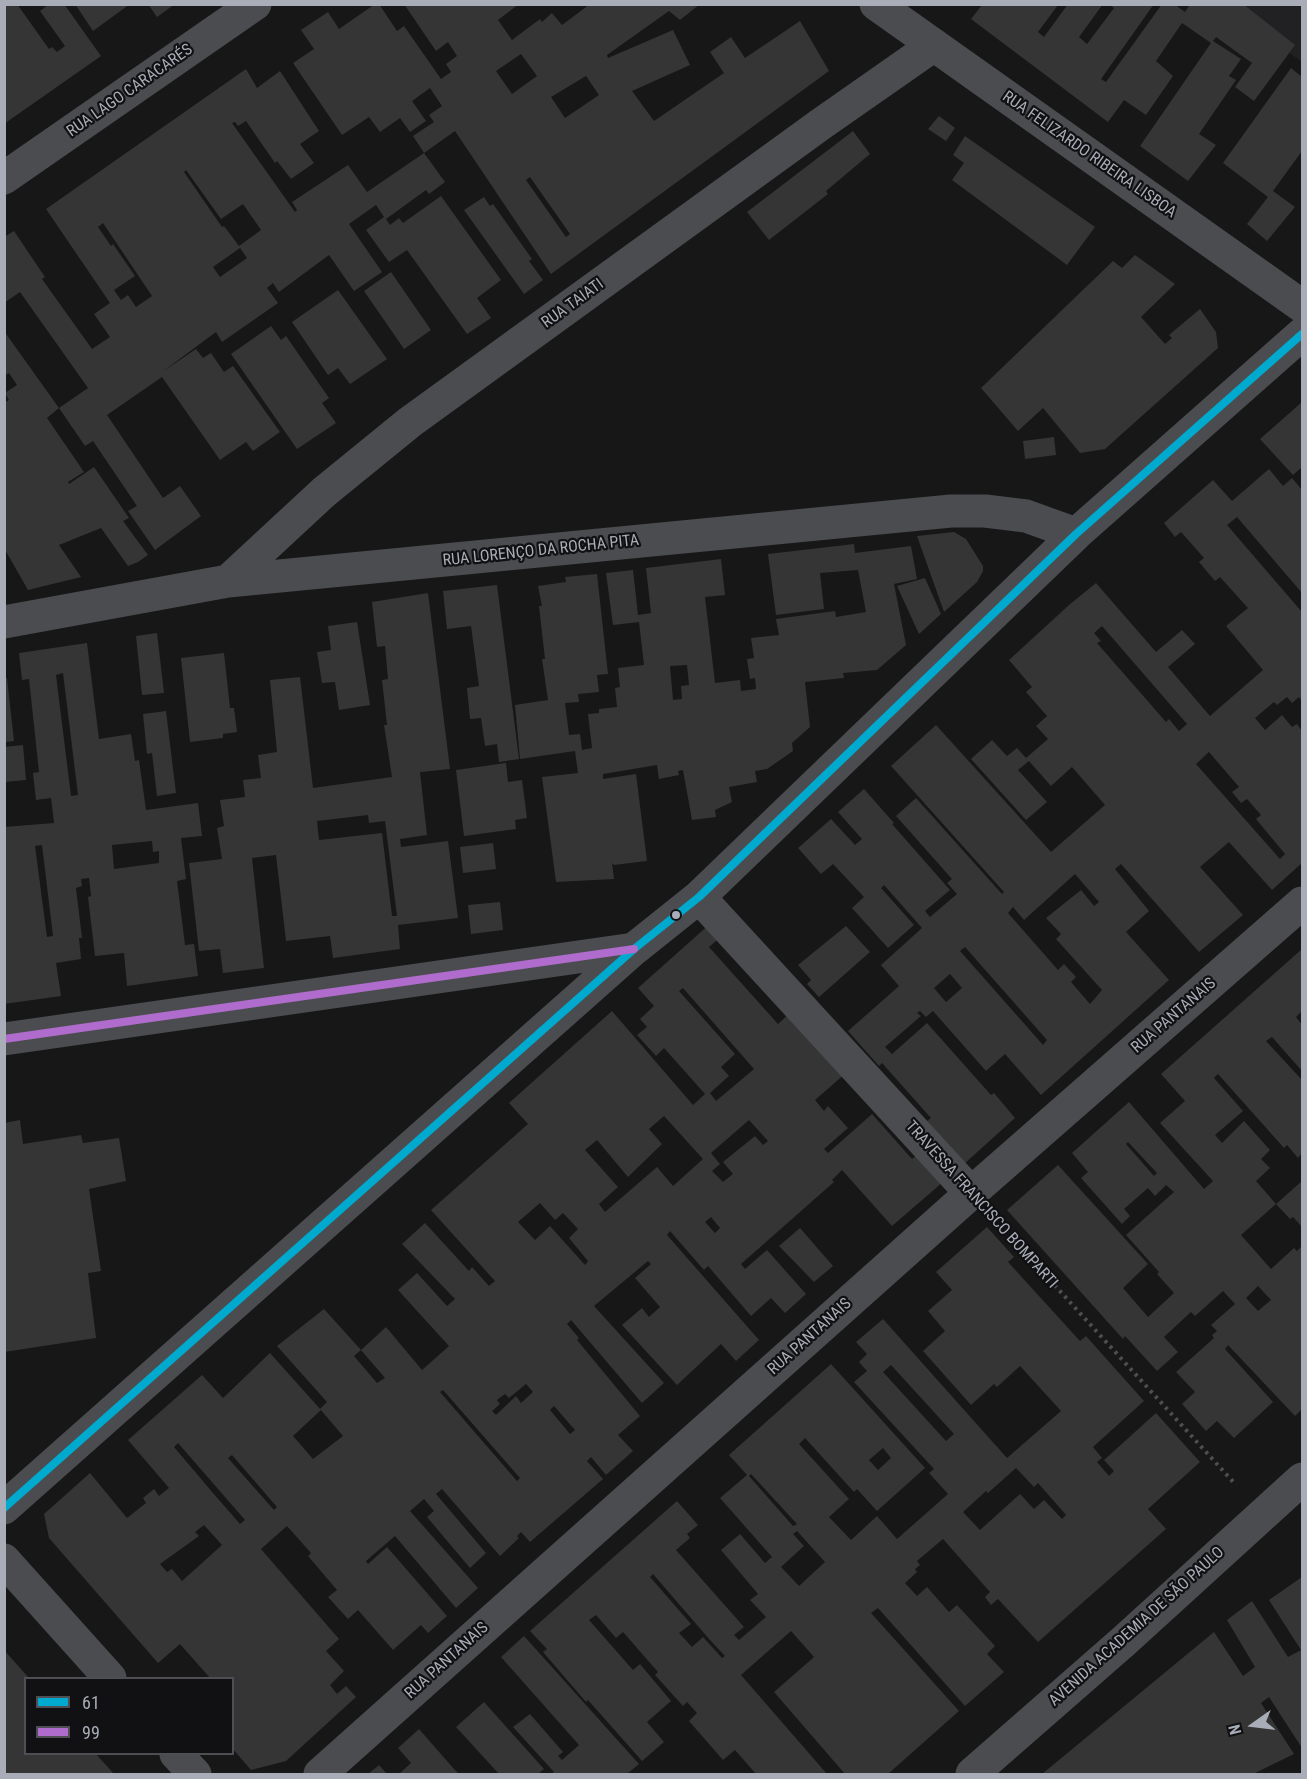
<!DOCTYPE html>
<html>
<head>
<meta charset="utf-8">
<style>
  body { margin:0 }
  #map { position:relative; width:1307px; height:1779px; overflow:hidden; background:#171717; font-family:"Roboto Condensed",sans-serif }
  canvas { display:block }
  .frame { position:absolute; inset:0; border:6px solid #a8adb8; pointer-events:none }
  .legend { position:absolute; left:24px; top:1677px; width:210px; height:78px; box-sizing:border-box; background:#111113; border:2px solid #4d4f55; margin:0; padding:8px 10px; list-style:none; font-size:18px; color:#a8adb8 }
  .legend li { display:flex; align-items:center; gap:12px; height:30px }
  .legend b { width:30px; border:2px solid #4d4f55 }
  .north { position:absolute; left:1223px; top:1695px; width:60px; height:60px; -webkit-text-stroke:4px #111113; paint-order:stroke; rotate:256deg; font-size:16px; font-weight:700; line-height:24px; text-align:center; color:#a8adb8 }
  .north::after { content:''; display:block; margin:auto; width:21px; height:27px; background:#a8adb8; clip-path:polygon(50% 0,100% 100%,50% 72%,0 100%) }
</style>
</head>
<body>
<div id="map">
<canvas width="1307" height="1779"></canvas>
<div class="frame"></div>
<ul class="legend">
<li><b style="height:8px;background:#00a9ce"></b>61</li>
<li><b style="height:8px;background:#b06ccc"></b>99</li>
</ul>
<div class="north">N</div>
</div>
<script>
const ctx = document.querySelector('canvas').getContext('2d');
ctx.lineJoin = 'round';
function fillPath(path, color) {
  ctx.fillStyle = color;
  ctx.fill(path, 'evenodd');
}
function toPath(rows) {
  const path = new Path2D();
  for (const r of rows) {
    path.moveTo(r[0], r[1]);
    for (let i = 2; i < r.length; i += 2) path.lineTo(r[i], r[i + 1]);
  }
  return path;
}
function stroke(path, color, width, dash) {
  ctx.strokeStyle = color;
  ctx.lineWidth = width;
  ctx.lineCap = dash ? 'butt' : 'round';
  ctx.setLineDash(dash || []);
  ctx.stroke(path);
}
function label(font, color, halo, rows, align = 'center') {
  ctx.font = font + ' "Roboto Condensed",sans-serif';
  ctx.lineWidth = 4.5;
  ctx.setLineDash([]);
  ctx.textBaseline = 'middle';
  ctx.strokeStyle = halo;
  ctx.fillStyle = color;
  for (const [text, x, y, turn = 0] of rows) {
    ctx.save();
    ctx.translate(x, y);
    ctx.rotate((+turn || 0) * Math.PI / 180);
    ctx.textAlign = isNaN(turn) ? turn : align;
    if (halo) ctx.strokeText(text, 0, 0);
    ctx.fillText(text, 0, 0);
    ctx.restore();
  }
}
fillPath(toPath([
  [1223,5,1302,5,1302,62]
]), '#212123');
fillPath(toPath([
  [4,4,17,4,49,49,52,47,57,52,65,46,40,11,49,4,64,4,101,56,4,124],
  [75,4,130,4,93,31],
  [148,4,175,4,157,17],
  [375,4,379,4,397,31,404,26,441,79,451,72,446,64,457,56,448,42,436,51,404,4,519,4,498,20,512,40,540,19,542,22,552,13,562,25,590,4,700,4,680,20,669,11,607,55,608,58,673,30,690,65,632,91,654,121,724,73,710,52,731,37,745,58,800,21,829,71,551,274,455,131,424,153,413,136,434,122,429,115,442,106,430,88,412,101,426,121,410,132,400,118,380,132,369,117,342,135,293,63,314,49,301,30,328,12,339,29],
  [521,54,537,76,512,94,496,71],
  [586,76,599,95,565,118,551,97],
  [530,177,570,234,566,237,526,180],
  [1068,4,1103,4,1079,37,1087,44,1114,8,1109,4,1154,4,1101,79,1106,82,1162,4,1174,4,1185,12,1189,6,1187,4,1243,4,1295,45,1254,101,1235,87,1252,63,1216,37,1213,41,1241,59,1229,76,1236,80,1199,134,1216,145,1188,181,1140,146,1211,43,1182,23,1156,61,1173,76,1146,115,1124,100,1108,122,971,19,982,5,1058,5,1038,32,1044,37],
  [1291,68,1302,77,1302,151,1273,191,1295,207,1267,241,1247,224,1268,197,1223,163],
  [246,69,257,88,280,71,319,131,300,144,314,163,291,179,277,161,275,163,246,121,238,126,235,122,232,123,295,212,297,210,292,202,348,165,367,192,424,153,445,182,429,194,426,190,386,219,390,225,399,218,403,223,441,196,501,280,477,298,491,318,467,334,407,250,389,262,366,230,384,217,376,205,349,224,382,272,354,291,329,255,279,292,273,283,267,288,278,303,222,342,216,332,162,372,196,349,203,358,211,353,224,372,233,366,280,432,253,451,246,442,220,460,162,377,107,415,163,498,180,486,201,516,155,550,128,511,137,506,93,441,85,446,59,408,88,388,20,292,4,303,4,237,14,231,45,277,42,279,92,349,110,337,94,314,110,303,46,209],
  [186,170,221,219,243,204,261,230,239,246,224,226,222,227,184,172],
  [103,223,152,296,136,307,128,295,121,300,114,290,135,276,113,244,111,246,98,227],
  [240,248,247,258,220,277,213,267],
  [939,116,955,128,946,141,928,129],
  [853,131,870,154,826,191,828,194,769,240,747,212],
  [965,136,1095,227,1067,265,952,180,964,163,953,155],
  [484,197,490,206,493,204,532,259,529,261,543,280,524,294,464,210],
  [1135,255,1175,284,1141,317,1165,344,1172,338,1169,335,1200,309,1216,332,1218,348,1105,449,1080,453,1043,408,1018,431,981,388,1113,261,1122,268],
  [391,272,431,330,404,349,364,291],
  [338,290,387,359,350,384,338,368,328,375,292,322],
  [271,326,281,340,286,336,329,398,322,403,336,423,297,449,231,354],
  [4,331,59,408,47,418,84,472,68,482,69,484,94,467,129,518,123,521,148,555,138,562,128,566,101,528,59,545,81,577,28,590,4,548,4,403,9,400,5,393,17,385,9,373,4,376],
  [1302,402,1302,471,1301,468,1293,475,1260,439],
  [1054,437,1056,455,1025,459,1023,441],
  [1269,469,1283,486,1292,478,1302,490,1302,593,1237,517,1227,525,1302,612,1302,701,1299,697,1292,703,1287,697,1277,705,1274,702,1255,718,1265,730,1282,715,1292,727,1297,724,1302,731,1302,863,1272,890,1229,842,1200,867,1243,915,1199,952,1121,864,1115,869,1149,911,1126,932,1169,980,1041,1095,1005,1054,986,1071,933,1011,926,1017,920,1011,917,1013,921,1016,885,1047,892,1054,927,1023,991,1095,994,1093,1015,1118,964,1164,927,1121,931,1118,882,1063,879,1066,848,1031,899,986,881,965,922,928,884,885,881,888,914,925,888,948,852,908,864,897,833,864,821,874,798,848,831,819,855,845,862,839,838,812,864,789,894,823,892,824,950,890,925,911,930,917,957,894,947,883,952,879,896,816,916,798,1002,894,1004,892,891,766,936,725,1051,852,1105,805,1072,767,1051,786,1029,761,1018,770,1047,802,1026,820,971,759,992,740,1007,756,1017,748,1026,758,1048,739,1036,726,1047,716,1026,692,1032,687,1009,660,1069,605,1096,583,1156,652,1182,630,1195,644,1168,667,1210,716,1263,670,1226,626,1248,608,1220,577,1215,581,1199,562,1204,558,1181,532,1175,537,1164,523,1213,480,1232,501],
  [1102,626,1187,724,1179,731,1169,719,1166,722,1097,643,1101,641,1094,633],
  [1209,752,1239,787,1232,792,1241,803,1247,799,1261,815,1256,819,1285,854,1280,859,1196,764],
  [1075,874,1099,902,1094,906,1081,890,1046,918,1061,934,1056,939,1102,990,1090,1004,1071,982,1076,977,1064,964,1058,970,1008,913,1013,907,1024,920],
  [965,947,1047,1040,1043,1045,960,951],
  [950,974,962,988,946,1002,934,988],
  [954,532,966,539,983,566,983,571,977,582,944,612,917,536],
  [854,544,855,553,911,546,917,579,894,584,906,645,877,670,843,673,844,678,805,682,810,727,792,743,793,751,767,769,755,771,757,782,729,787,732,802,715,810,716,817,692,820,683,770,678,771,679,775,659,779,657,765,603,774,603,779,636,774,647,861,614,865,612,863,614,879,556,882,542,777,578,773,575,751,520,759,515,705,548,700,542,659,545,659,539,606,542,606,538,586,566,582,565,577,597,574,608,674,597,675,599,692,578,694,579,702,565,703,569,735,580,734,582,750,592,748,588,714,599,713,599,709,617,707,615,688,620,687,618,668,644,665,639,622,613,625,606,573,633,570,638,615,651,613,646,568,721,559,725,595,705,597,715,683,740,680,741,691,756,689,755,678,750,679,747,659,754,658,751,638,779,635,776,619,835,611,836,617,866,612,858,570,820,573,824,609,776,615,768,554],
  [687,665,689,685,681,686,682,699,673,700,670,666],
  [925,578,941,614,919,634,897,586],
  [497,585,519,759,499,762,497,744,485,746,481,718,470,719,467,688,479,686,471,626,447,629,443,591],
  [428,593,450,769,420,772,427,835,400,839,401,847,448,841,458,918,398,925,400,949,333,958,330,936,286,941,276,855,252,858,264,968,223,973,220,949,199,951,189,863,222,859,217,828,224,826,220,800,245,797,243,780,261,778,258,755,277,752,270,680,300,677,313,788,392,777,384,725,387,725,382,680,388,679,385,646,377,647,372,602],
  [368,815,369,823,385,821,397,916,392,916,382,833,319,840,317,821],
  [357,622,370,705,339,710,335,682,322,683,317,652,331,650,328,626],
  [157,633,164,693,142,695,136,636],
  [87,643,99,739,131,734,135,761,139,760,146,810,198,803,202,836,181,838,186,879,177,881,185,945,194,944,198,976,127,986,124,953,95,956,88,897,91,896,89,878,81,879,82,886,76,888,82,938,79,938,81,959,56,963,61,996,4,1004,4,827,54,823,51,798,36,800,33,773,39,772,29,679,22,680,19,653],
  [63,673,78,795,71,796,56,675],
  [152,841,153,852,159,851,159,863,114,869,112,845],
  [42,845,53,936,47,937,35,846],
  [224,653,230,708,234,708,237,732,223,734,223,738,190,742,181,658],
  [4,678,7,678,14,741,4,742],
  [166,711,176,793,157,796,152,753,147,754,143,714],
  [23,745,26,780,4,782,4,747],
  [506,763,508,782,522,780,527,818,515,820,516,829,464,836,456,770],
  [493,843,496,869,463,873,460,847],
  [500,902,503,930,471,934,468,905],
  [712,922,723,935,709,947,778,1024,792,1011,846,1073,815,1100,824,1111,828,1106,848,1128,824,1149,828,1153,872,1114,912,1159,918,1154,943,1182,892,1226,842,1170,832,1180,834,1182,741,1264,745,1269,767,1250,806,1294,785,1313,771,1298,751,1316,708,1266,704,1270,670,1231,667,1235,759,1340,736,1361,721,1344,677,1385,622,1325,642,1308,649,1317,660,1307,635,1278,651,1264,648,1261,594,1306,664,1383,642,1403,571,1320,567,1324,579,1338,577,1340,640,1416,618,1435,633,1451,606,1475,591,1457,587,1461,603,1479,530,1542,521,1532,517,1536,519,1538,500,1556,442,1489,436,1494,486,1553,470,1568,427,1517,434,1511,424,1499,410,1511,478,1588,456,1608,395,1536,366,1561,368,1564,387,1547,447,1616,428,1633,421,1625,393,1650,358,1610,348,1619,328,1597,337,1590,308,1556,311,1553,287,1526,261,1549,339,1639,326,1651,344,1671,330,1685,337,1694,346,1686,356,1697,286,1761,251,1770,232,1748,232,1678,210,1678,180,1644,158,1663,49,1538,44,1514,90,1473,127,1518,146,1503,143,1498,154,1489,159,1496,169,1488,128,1440,202,1375,223,1398,270,1353,321,1410,293,1436,313,1459,343,1436,320,1409,327,1402,277,1346,324,1309,361,1350,386,1327,422,1370,449,1346,398,1290,417,1273,447,1306,455,1299,402,1244,425,1223,469,1271,472,1267,489,1286,495,1281,431,1210,528,1124,509,1103,612,1011,693,1105,705,1094,664,1048,656,1056,637,1035,647,1027,640,1019,654,1006,638,988],
  [683,988,754,1069,716,1101,710,1093,729,1076,721,1067,735,1054,679,991],
  [664,1116,703,1159,673,1186,657,1167,605,1212,599,1204,618,1187,585,1150,597,1140,628,1177,662,1144,649,1129],
  [749,1120,768,1141,763,1145,755,1136,723,1162,733,1174,723,1182,712,1171,720,1164,711,1153],
  [540,1203,555,1220,563,1213,578,1229,569,1238,588,1261,585,1265,550,1226,535,1240,518,1222],
  [711,1217,720,1228,715,1233,705,1222],
  [361,1350,385,1378,377,1383,354,1356],
  [526,1384,533,1392,521,1403,516,1396,496,1415,492,1411,500,1404,497,1400,505,1394,509,1398],
  [443,1390,520,1478,517,1481,440,1392],
  [554,1406,575,1430,570,1434,550,1410],
  [178,1443,245,1520,240,1524,213,1493,174,1447],
  [232,1455,277,1507,274,1510,228,1458],
  [204,1525,222,1545,182,1581,172,1569,167,1572,160,1564,199,1536,195,1532],
  [846,926,870,952,819,997,807,984,811,980,798,965],
  [1302,949,1302,1011,1296,1017,1302,1025,1302,1071,1272,1037,1266,1041,1302,1080,1302,1153,1298,1158,1287,1145,1284,1148,1218,1074,1214,1078,1243,1111,1215,1135,1222,1143,1244,1121,1270,1150,1261,1159,1270,1168,1256,1181,1276,1204,1241,1235,1271,1269,1294,1248,1297,1251,1302,1246,1302,1409,1295,1416,1228,1345,1225,1349,1273,1402,1234,1438,1217,1421,1206,1431,1182,1404,1195,1392,1176,1372,1214,1338,1212,1335,1217,1331,1211,1325,1235,1304,1223,1291,1195,1316,1191,1312,1164,1337,1178,1352,1157,1371,1125,1336,1123,1339,1007,1210,1058,1165,1148,1264,1123,1288,1148,1317,1174,1293,1157,1274,1159,1272,1126,1235,1174,1192,1166,1185,1155,1196,1148,1188,1124,1209,1130,1216,1122,1224,1081,1178,1088,1172,1072,1153,1129,1102,1204,1189,1213,1181,1160,1123,1185,1101,1161,1074],
  [1128,1142,1157,1173,1154,1176,1126,1144],
  [1258,1286,1271,1300,1258,1311,1246,1298],
  [20,1120,23,1144,81,1135,83,1143,119,1138,126,1181,89,1189,101,1271,88,1273,96,1338,4,1352,4,1123],
  [1302,1181,1302,1227,1293,1217,1290,1219,1276,1204],
  [987,1227,1014,1257,1008,1262,1080,1341,1086,1336,1144,1401,1093,1447,1102,1458,1097,1462,1109,1476,1114,1471,1104,1460,1156,1413,1200,1462,1148,1509,1166,1529,1038,1642,998,1599,991,1605,985,1597,990,1592,943,1539,917,1561,920,1565,915,1569,917,1572,905,1583,917,1596,927,1587,949,1612,957,1605,995,1646,987,1654,1004,1672,965,1706,878,1608,871,1613,959,1711,888,1774,845,1774,774,1692,814,1657,791,1631,741,1675,827,1774,756,1774,735,1750,723,1760,689,1721,697,1713,687,1702,683,1706,655,1675,658,1672,623,1632,616,1638,596,1615,589,1620,633,1670,640,1664,671,1701,647,1722,664,1742,642,1761,588,1700,586,1702,543,1652,547,1649,530,1631,677,1501,698,1525,687,1534,690,1538,676,1550,744,1627,734,1635,739,1640,766,1617,750,1600,758,1594,721,1550,740,1534,765,1563,772,1557,720,1498,747,1475,729,1455,831,1364,925,1468,877,1511,857,1489,854,1492,805,1438,799,1444,849,1499,829,1517,851,1540,877,1516,897,1539,948,1494,929,1473,934,1469,854,1382,867,1371,859,1362,867,1354,856,1342,883,1319,1007,1458,1061,1411,1020,1366,997,1387,994,1384,971,1405,923,1351,945,1331,928,1311,952,1290,936,1272],
  [891,1365,954,1434,946,1441,883,1372],
  [883,1448,891,1458,878,1470,869,1460],
  [1016,1468,1034,1487,1038,1483,1066,1515,1062,1519,1044,1500,1034,1509,1020,1494,980,1530,963,1512,986,1491,988,1493],
  [751,1474,797,1524,793,1526,749,1476],
  [797,1531,825,1562,799,1586,781,1567,804,1546,793,1534],
  [653,1574,710,1640,725,1656,722,1658,703,1637,692,1647,679,1633,691,1624,650,1577],
  [800,1228,833,1266,814,1282,779,1246],
  [1302,1577,1302,1748,1269,1697,1261,1703,1294,1754,1253,1774,1042,1774,1214,1632,1243,1676,1255,1667,1227,1620,1252,1601,1288,1657,1301,1650,1269,1600],
  [524,1636,639,1764,627,1774,551,1774,554,1772,513,1727,530,1714,563,1752,558,1756,562,1760,579,1745,501,1657],
  [4,1650,29,1678,26,1678,26,1754,96,1754,114,1774,4,1774],
  [484,1702,544,1769,538,1774,499,1774,456,1727],
  [419,1729,454,1769,459,1774,399,1774,411,1763,398,1748],
  [379,1765,387,1774,368,1774]
]), '#353536');
stroke(toPath([
  [999,1224,1236,1485]
]), '#4d4e52', 4, [3, 4.5]);
stroke(toPath([
  [876,4,1302,306],
  [4,178,255,4],
  [228,581,324,492,410,422,821,124,934,45],
  [4,622,228,581,951,511,985,511,1026,516,1076,534],
  [699,897,971,1193],
  [4,1039,634,949],
  [4,1508,634,949,699,897,1076,534,1302,334],
  [4,1560,110,1678],
  [176,1754,195,1774],
  [320,1774,971,1193,1302,903],
  [972,1774,1124,1641,1302,1479]
]), '#4b4c50', 33);
stroke(toPath([
  [4,1508,634,949,699,897,1076,534,1302,334]
]), '#00a9ce', 8);
stroke(toPath([
  [4,1039,634,949]
]), '#b06ccc', 8);
for (const [x, y, r, color] of [
  [676,915,5,"#a8adb8"]
]) {
  const dot = new Path2D();
  dot.arc(x, y, r, 0, 2 * Math.PI);
  ctx.fillStyle = color;
  ctx.fill(dot);
  stroke(dot, '#111113', 2);
}
label('16px', '#a8adb8', '#111113', [
  ["RUA LAGO CARACARÉS",130,91,-35],
  ["RUA FELIZARDO RIBEIRA LISBOA",1089,155,35],
  ["RUA TAIATI",573,304,-36],
  ["RUA LORENÇO DA ROCHA PITA",541,551,-6],
  ["RUA PANTANAIS",1174,1016,-41],
  ["TRAVESSA FRANCISCO BOMPARTI",981,1205,48],
  ["RUA PANTANAIS",810,1337,-42],
  ["AVENIDA ACADEMIA DE SÃO PAULO",1137,1627,-42],
  ["RUA PANTANAIS",447,1661,-42]
]);
</script>
</body>
</html>
